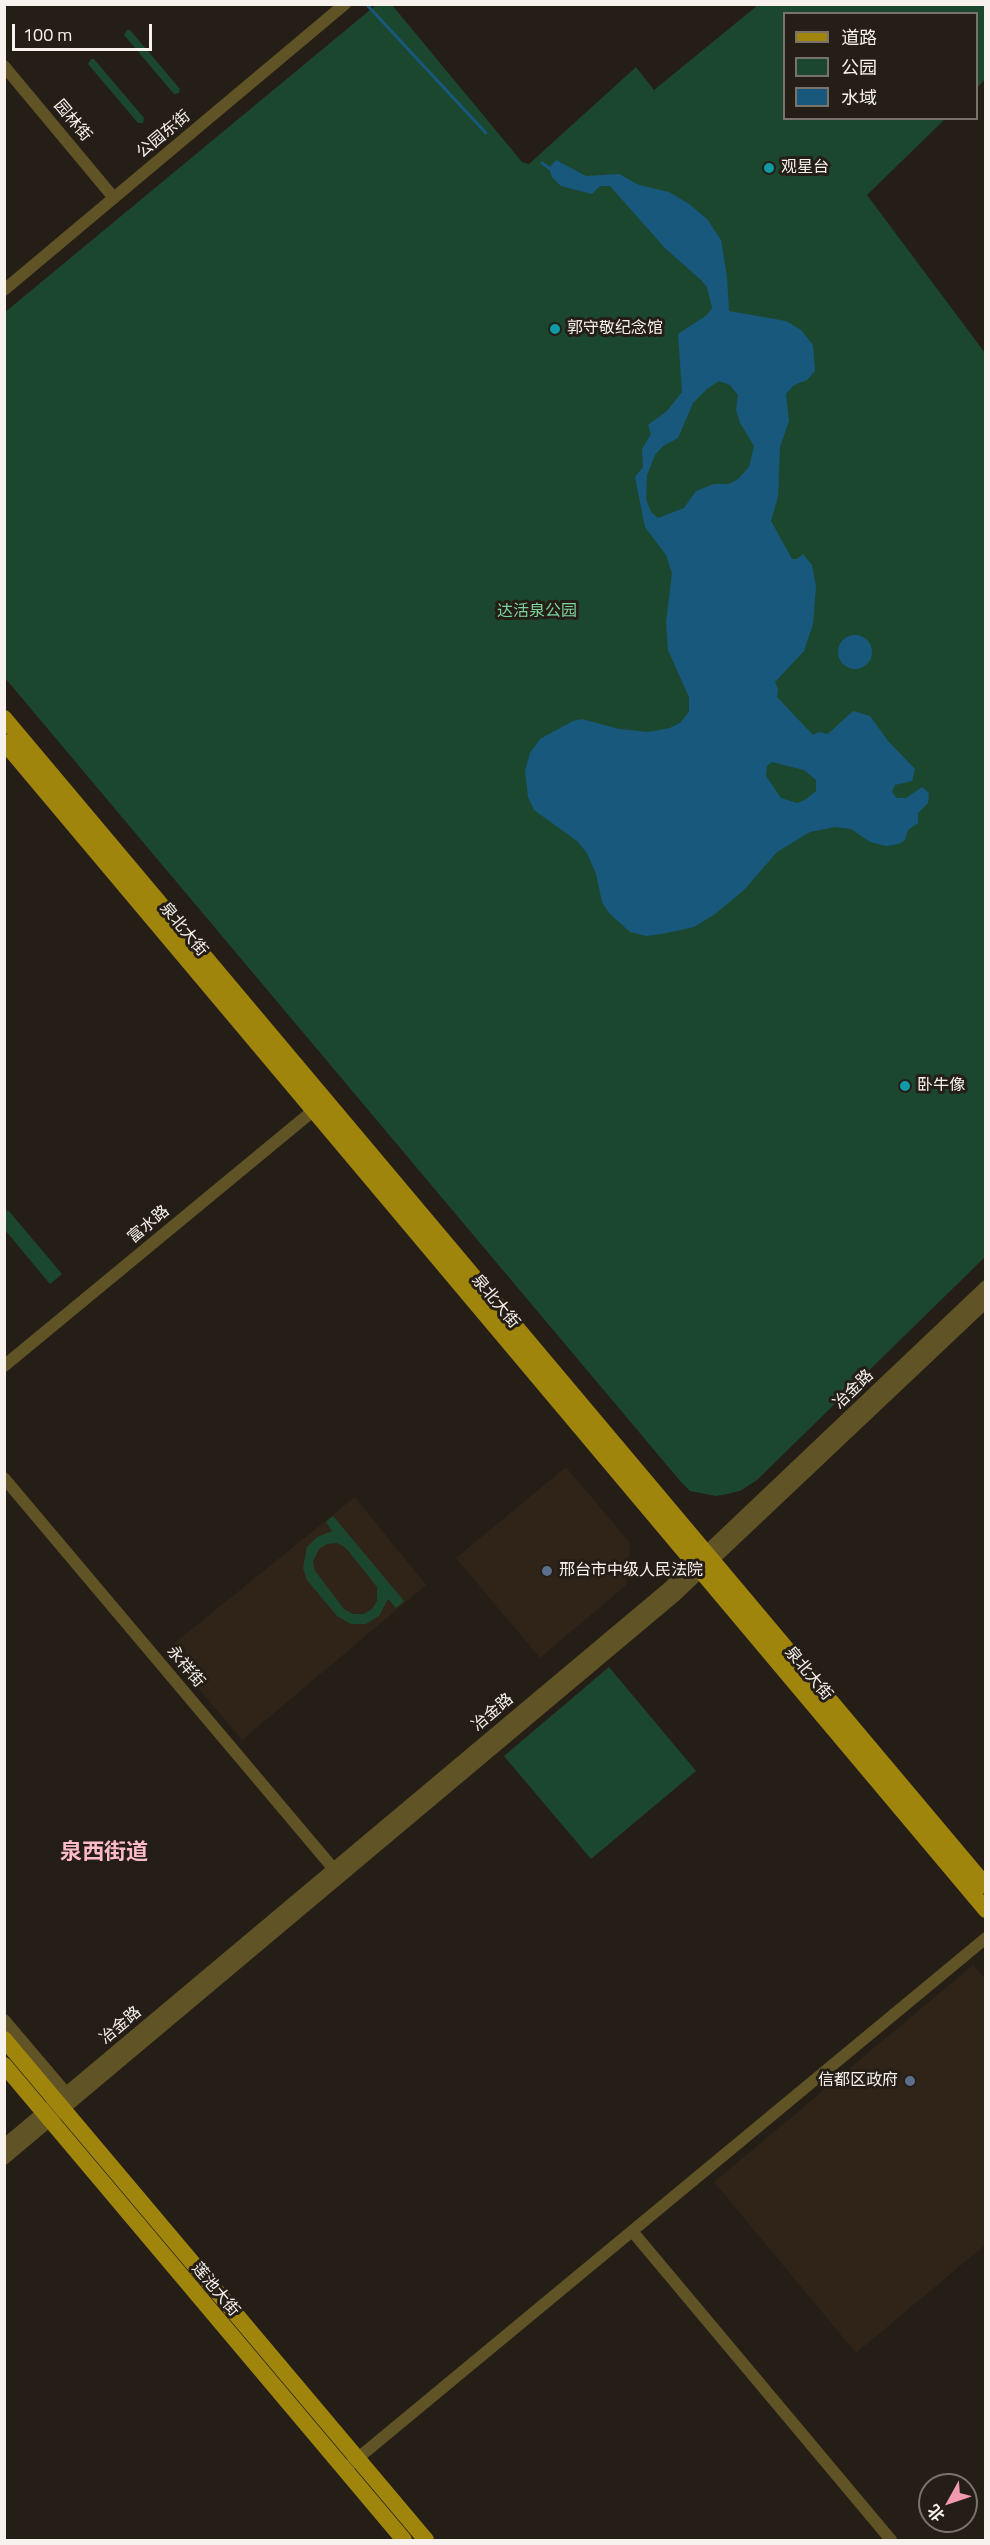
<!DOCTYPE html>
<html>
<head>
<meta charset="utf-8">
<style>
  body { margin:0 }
  #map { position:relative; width:990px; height:2545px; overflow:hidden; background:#251e17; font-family:"Titillium Web","Noto Sans SC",sans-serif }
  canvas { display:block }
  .frame { position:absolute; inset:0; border:6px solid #f7f2ed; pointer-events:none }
  .legend { position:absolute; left:783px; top:12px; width:195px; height:108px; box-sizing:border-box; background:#251e17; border:2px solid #79736d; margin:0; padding:8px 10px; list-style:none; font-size:18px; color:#f7f2ed }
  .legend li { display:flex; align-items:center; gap:12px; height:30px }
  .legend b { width:30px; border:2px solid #79736d }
  .north { position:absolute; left:918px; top:2473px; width:60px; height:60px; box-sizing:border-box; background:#251e17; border:2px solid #79736d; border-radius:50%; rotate:230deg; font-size:16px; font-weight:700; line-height:24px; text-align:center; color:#f7f2ed }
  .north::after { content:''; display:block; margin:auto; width:21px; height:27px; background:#f29aad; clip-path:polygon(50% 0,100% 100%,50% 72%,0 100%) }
  .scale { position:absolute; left:12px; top:24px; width:140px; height:27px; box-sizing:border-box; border:3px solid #f7f2ed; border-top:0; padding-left:8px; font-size:18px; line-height:21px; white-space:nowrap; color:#f7f2ed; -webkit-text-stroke:4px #251e17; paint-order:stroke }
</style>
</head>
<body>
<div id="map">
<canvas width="990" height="2545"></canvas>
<div class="frame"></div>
<ul class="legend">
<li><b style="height:8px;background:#a0850d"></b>道路</li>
<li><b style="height:16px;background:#1c472f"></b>公园</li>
<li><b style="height:16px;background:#18587d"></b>水域</li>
</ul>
<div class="north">北</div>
<div class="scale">100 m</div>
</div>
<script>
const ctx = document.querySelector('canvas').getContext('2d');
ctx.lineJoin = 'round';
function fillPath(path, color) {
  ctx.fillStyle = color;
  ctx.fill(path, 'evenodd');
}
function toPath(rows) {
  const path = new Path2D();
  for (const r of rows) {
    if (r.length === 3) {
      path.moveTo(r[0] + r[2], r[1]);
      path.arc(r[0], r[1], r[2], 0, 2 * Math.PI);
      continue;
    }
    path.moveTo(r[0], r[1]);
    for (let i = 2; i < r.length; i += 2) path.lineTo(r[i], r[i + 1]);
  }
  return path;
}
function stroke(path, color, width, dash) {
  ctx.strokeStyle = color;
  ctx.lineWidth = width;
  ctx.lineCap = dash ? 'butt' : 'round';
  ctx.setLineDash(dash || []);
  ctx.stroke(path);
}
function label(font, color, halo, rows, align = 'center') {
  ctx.font = font + ' "Titillium Web","Noto Sans SC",sans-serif';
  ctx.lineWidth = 6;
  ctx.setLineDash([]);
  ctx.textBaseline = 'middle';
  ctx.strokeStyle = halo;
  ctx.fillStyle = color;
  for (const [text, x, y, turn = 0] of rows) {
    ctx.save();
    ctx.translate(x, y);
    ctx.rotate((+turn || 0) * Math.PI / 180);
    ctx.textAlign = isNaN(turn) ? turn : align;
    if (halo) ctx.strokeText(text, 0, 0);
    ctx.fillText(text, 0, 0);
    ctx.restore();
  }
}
fillPath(toPath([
  [566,1467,630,1543,626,1585,540,1658,456,1558],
  [355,1497,426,1585,242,1740,166,1650],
  [973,1965,986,1980,985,2245,856,2353,714,2182]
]), '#302418');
fillPath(toPath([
  [376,5,392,5,522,162,529,164,636,67,654,90,758,5,985,5,985,79,977,88,976,14,784,14,784,118,945,119,867,195,985,353,985,1257,757,1480,740,1491,727,1494,716,1496,690,1491,681,1482,5,678,4,313],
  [127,30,130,30,180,89,179,93,174,94,124,35],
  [91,59,94,59,144,118,143,123,138,123,88,64],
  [8,1210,62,1274,50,1284,5,1230,5,1213],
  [333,1516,404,1601,396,1608,388,1599,379,1616,366,1624,351,1624,337,1616,307,1580,303,1568,307,1547,317,1537,332,1531,326,1522],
  [337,1543,346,1548,377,1587,377,1601,372,1609,364,1614,353,1614,344,1609,315,1571,313,1561,319,1549,327,1544],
  [609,1667,696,1771,591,1859,504,1756]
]), '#1c472f');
fillPath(toPath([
  [556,160,586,176,619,174,639,185,669,192,689,204,707,219,721,240,727,277,729,311,786,321,801,330,813,345,815,371,807,380,794,385,786,394,789,421,780,447,778,497,771,521,792,559,797,559,803,554,812,565,816,586,813,624,804,651,775,682,778,689,777,697,813,735,819,732,828,734,853,711,870,716,888,741,915,769,912,781,895,785,892,791,894,795,897,798,906,798,922,787,929,793,928,803,918,813,918,823,908,830,905,840,899,844,886,846,870,842,851,829,835,827,810,832,777,852,744,890,715,914,694,927,662,934,646,936,630,932,609,913,602,902,596,874,587,853,577,841,534,810,528,797,525,771,530,753,540,739,573,721,582,719,619,729,648,732,670,728,680,723,689,712,689,697,668,650,666,622,672,573,666,555,645,527,635,477,643,467,642,449,651,434,648,425,667,411,682,392,678,334,707,315,712,308,707,287,701,280,665,248,610,186,600,186,592,194,561,186,552,177,549,168],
  [719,381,730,385,738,395,736,410,740,423,754,446,749,467,738,479,729,484,714,484,696,491,684,508,658,518,651,512,646,499,647,475,655,455,663,446,678,438,693,403,707,389],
  [772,762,804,770,816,780,816,791,805,800,797,803,781,798,766,776,767,766],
  [855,652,17]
]), '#18587d');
stroke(toPath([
  [368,6,486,133],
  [542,163,549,168]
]), '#18587d', 3);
stroke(toPath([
  [4,66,114,198],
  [4,290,345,4],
  [4,1366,314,1110],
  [4,1478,338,1874],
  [4,2020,66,2093],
  [4,2145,668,1588,986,1286],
  [4,2159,675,1596,986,1302],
  [632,2231,891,2540],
  [352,2463,986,1938]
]), '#605325', 12);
stroke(toPath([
  [4,718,986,1886],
  [4,742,986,1910],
  [4,2039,426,2540],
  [4,2065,404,2540]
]), '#a0850d', 16);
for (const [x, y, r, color] of [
  [769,168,6,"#0f9aa8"],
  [555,329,6,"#0f9aa8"],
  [905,1086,6,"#0f9aa8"],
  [547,1571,6,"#5c6f8a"],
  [910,2081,6,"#5c6f8a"]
]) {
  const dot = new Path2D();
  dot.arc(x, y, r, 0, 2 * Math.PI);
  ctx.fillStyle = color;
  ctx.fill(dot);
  stroke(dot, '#251e17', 2);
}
label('16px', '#f7f2ed', '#251e17', [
  ["园林街",72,121,50],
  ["公园东街",164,135,-40],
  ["泉北大街",183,930,50],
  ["富水路",149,1225,-40],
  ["泉北大街",495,1302,50],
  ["冶金路",854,1390,-44],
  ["永祥街",185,1667,50],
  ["泉北大街",808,1674,50],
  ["冶金路",493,1713,-40],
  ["冶金路",121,2026,-40],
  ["莲池大街",215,2290,50]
]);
label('16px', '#f7f2ed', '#251e17', [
  ["观星台",781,168],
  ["郭守敬纪念馆",567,329],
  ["卧牛像",917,1086],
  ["邢台市中级人民法院",559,1571],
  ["信都区政府",898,2081,"right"]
], 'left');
label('16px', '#7bd59f', '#251e17', [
  ["达活泉公园",537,612]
]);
label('bold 22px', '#ffbbc8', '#251e17', [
  ["泉西街道",104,1854]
]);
</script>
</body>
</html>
